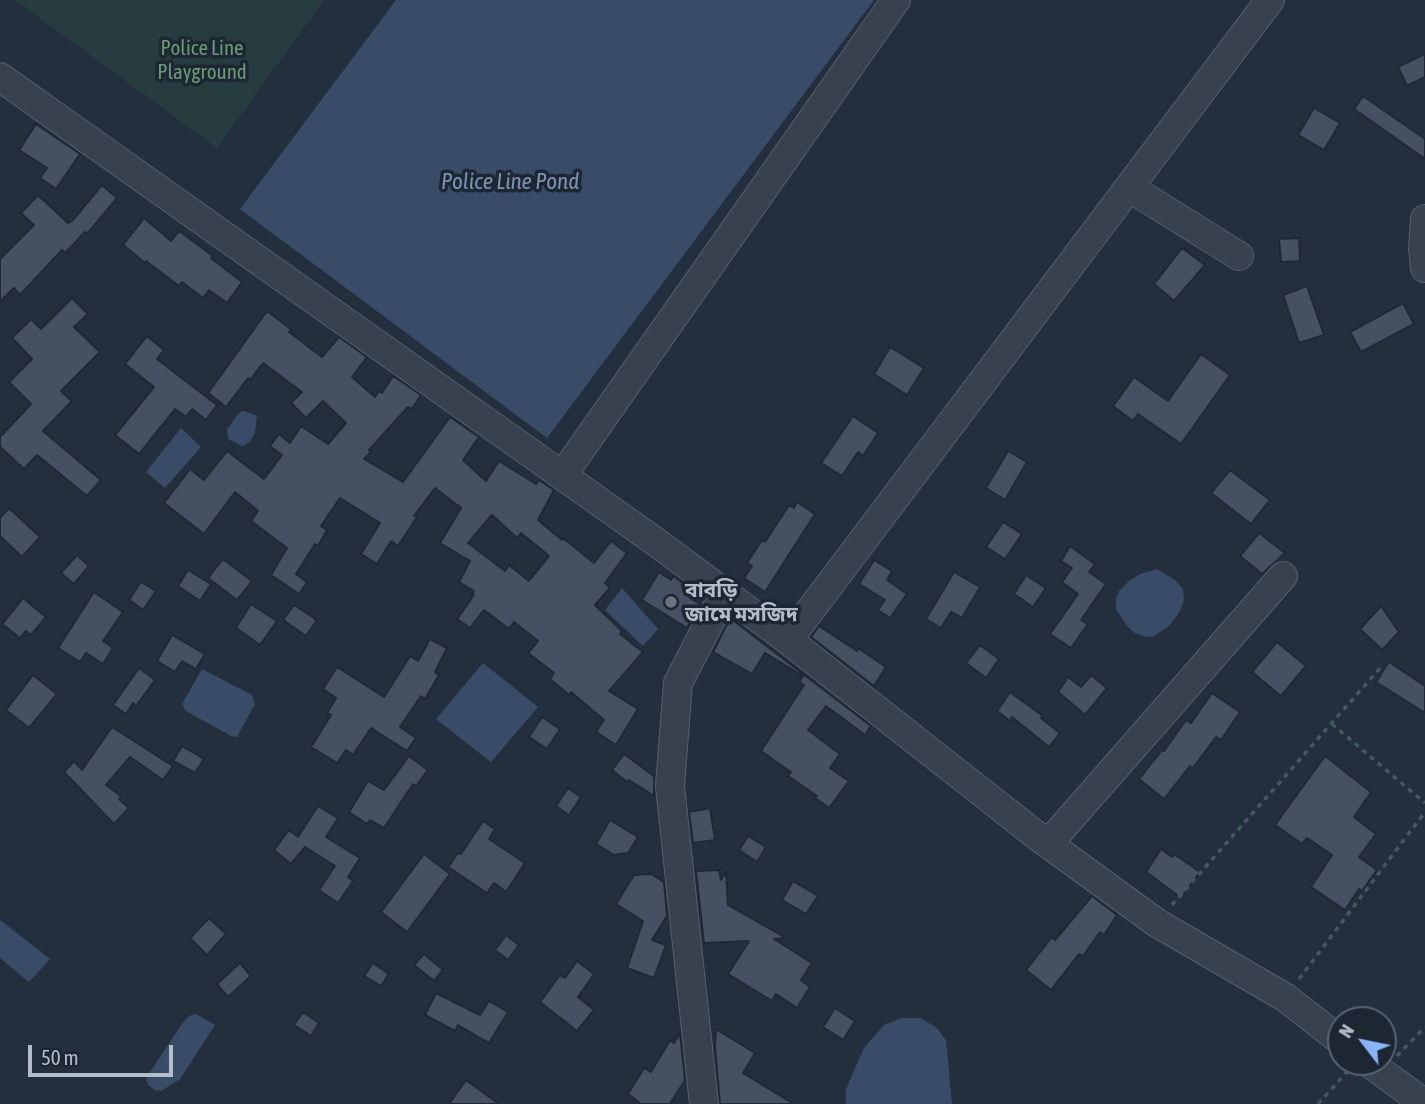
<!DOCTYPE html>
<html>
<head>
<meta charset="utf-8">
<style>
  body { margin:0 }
  #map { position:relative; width:1425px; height:1104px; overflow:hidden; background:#242f3e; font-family:"Asap Condensed",sans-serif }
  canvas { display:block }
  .north { position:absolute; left:1327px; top:1006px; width:70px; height:70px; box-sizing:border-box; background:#1d2633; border:2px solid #59626f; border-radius:50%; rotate:302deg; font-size:19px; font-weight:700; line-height:28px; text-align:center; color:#b4bcc9 }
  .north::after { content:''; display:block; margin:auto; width:24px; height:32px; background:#8ab4f8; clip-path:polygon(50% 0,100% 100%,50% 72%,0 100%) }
  .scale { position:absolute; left:28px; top:1045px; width:145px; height:32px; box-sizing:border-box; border:4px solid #b4bcc9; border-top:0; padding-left:9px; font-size:21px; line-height:24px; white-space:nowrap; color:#b4bcc9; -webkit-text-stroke:5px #1d2633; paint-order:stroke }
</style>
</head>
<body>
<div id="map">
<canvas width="1425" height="1104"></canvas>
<div class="north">N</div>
<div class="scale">50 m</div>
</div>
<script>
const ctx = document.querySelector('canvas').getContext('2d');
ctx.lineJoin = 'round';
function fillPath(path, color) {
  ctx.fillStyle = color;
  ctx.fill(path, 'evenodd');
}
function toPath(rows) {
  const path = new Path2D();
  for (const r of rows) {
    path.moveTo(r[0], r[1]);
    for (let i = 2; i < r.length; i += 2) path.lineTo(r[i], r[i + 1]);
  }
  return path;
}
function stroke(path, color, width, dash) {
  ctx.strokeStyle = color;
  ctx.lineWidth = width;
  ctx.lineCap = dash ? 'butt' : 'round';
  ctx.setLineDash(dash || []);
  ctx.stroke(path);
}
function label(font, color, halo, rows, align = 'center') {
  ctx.font = font + ' "Asap Condensed","Noto Sans Bengali",sans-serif';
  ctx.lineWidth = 7;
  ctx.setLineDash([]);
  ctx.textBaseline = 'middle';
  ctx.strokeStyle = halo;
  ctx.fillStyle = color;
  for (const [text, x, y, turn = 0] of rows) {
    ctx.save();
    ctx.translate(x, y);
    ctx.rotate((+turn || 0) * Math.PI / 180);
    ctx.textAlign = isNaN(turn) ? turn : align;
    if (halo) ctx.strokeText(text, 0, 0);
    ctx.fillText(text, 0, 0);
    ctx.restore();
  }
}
fillPath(toPath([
  [15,0,324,0,217,148]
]), '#263c3f');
fillPath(toPath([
  [396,0,874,0,547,438,240,209],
  [244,411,257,416,255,432,250,442,242,446,228,439,227,429,240,412],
  [181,428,201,447,165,488,146,472],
  [1157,569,1175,580,1183,589,1184,600,1179,613,1169,626,1154,636,1146,637,1135,633,1127,626,1116,609,1116,598,1119,591,1129,581,1140,574],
  [622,588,658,629,643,646,605,610],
  [483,663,538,707,491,762,436,719],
  [202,669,252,695,255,704,237,737,231,736,186,711,182,704],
  [0,920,50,959,29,982,0,958],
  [196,1014,215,1025,180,1079,161,1091,155,1090,148,1085,146,1078,182,1024,189,1016],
  [902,1018,920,1018,936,1027,946,1040,952,1104,846,1104,846,1089,864,1048,884,1025]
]), '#394c67');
const building = toPath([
  [1425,54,1425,77,1407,86,1398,67,1425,54],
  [1363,96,1425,139,1425,159,1354,109,1363,96],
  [1314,108,1340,123,1324,150,1298,135,1314,108],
  [36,124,80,154,56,189,40,178,47,168,19,150,36,124],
  [102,185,117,198,87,234,85,232,65,253,62,250,20,295,14,288,0,302,0,259,34,225,21,213,38,195,68,223,73,220,102,185],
  [144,218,171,241,179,231,213,256,211,258,242,282,227,303,209,290,203,298,182,282,179,286,146,261,145,263,123,245,144,218],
  [1299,238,1300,261,1281,262,1279,239,1299,238],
  [1182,248,1205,265,1174,301,1154,284,1182,248],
  [1307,286,1324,335,1299,343,1283,295,1307,286],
  [72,298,88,314,74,327,100,352,61,391,72,401,43,431,101,480,87,496,37,455,24,469,0,447,0,437,31,404,9,382,32,359,12,338,31,319,41,329,72,298],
  [1403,303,1414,324,1361,352,1350,332,1403,303],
  [267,311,291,329,289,332,322,357,339,337,367,357,352,377,375,397,379,391,382,393,393,376,421,395,412,409,408,407,369,450,371,452,364,459,403,482,450,417,479,437,463,460,486,481,499,461,536,484,539,480,554,490,538,520,562,540,563,538,594,563,611,541,627,553,605,583,610,588,595,605,622,631,620,634,643,652,609,691,638,709,616,745,596,732,604,720,571,692,569,695,550,679,554,673,528,653,538,641,514,622,509,629,484,610,470,628,457,619,474,595,472,594,474,591,459,582,470,561,440,543,461,508,435,488,414,516,417,517,398,546,391,541,377,564,361,554,380,523,340,498,321,526,327,530,318,546,315,544,296,574,307,582,299,594,271,575,287,548,251,521,258,511,235,492,204,534,164,503,190,469,204,480,227,451,264,479,282,455,270,446,279,434,290,443,301,426,328,444,346,423,323,401,306,418,291,403,302,392,263,363,250,380,248,378,226,407,208,393,267,311],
  [492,515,517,538,521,533,549,556,529,581,509,565,505,571,468,543,492,515],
  [147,336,164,350,157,359,217,405,206,420,192,409,186,417,175,409,139,454,115,435,154,387,125,364,147,336],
  [890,347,924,368,907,395,874,374,890,347],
  [1201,354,1230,375,1181,444,1138,414,1133,421,1113,406,1134,377,1168,401,1201,354],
  [853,416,878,433,863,456,858,452,842,476,821,463,853,416],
  [1008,451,1027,462,1005,500,986,488,1008,451],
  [1230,470,1270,500,1251,524,1211,493,1230,470],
  [797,502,815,514,765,592,744,578,752,566,747,563,762,540,765,542,789,505,794,508,797,502],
  [9,508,40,537,22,557,0,536,0,518,9,508],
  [1003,522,1022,534,1005,559,986,547,1003,522],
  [1259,533,1285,553,1262,574,1240,556,1259,533],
  [1070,546,1095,564,1089,572,1106,584,1081,620,1088,624,1071,648,1050,634,1078,594,1062,582,1072,568,1061,561,1070,546],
  [77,555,89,566,74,584,61,573,77,555],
  [223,559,252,581,237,600,208,578,223,559],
  [874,560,892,571,887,580,907,594,890,618,878,610,885,600,859,584,874,560],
  [188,570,211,584,200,601,178,586,188,570],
  [659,572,671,580,673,576,689,587,687,590,693,593,690,598,700,604,687,628,642,600,659,572],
  [954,572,980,587,962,618,951,612,941,628,926,619,954,572],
  [1026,575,1046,588,1033,607,1014,594,1026,575],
  [141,582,156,591,143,610,129,600,141,582],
  [94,592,123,612,103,641,113,648,103,664,86,653,80,662,58,648,94,592],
  [23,598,46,617,31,635,26,631,20,638,2,624,23,598],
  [251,604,277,621,260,645,236,628,251,604],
  [294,605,317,620,306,636,283,620,294,605],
  [1381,606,1399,632,1382,650,1360,629,1381,606],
  [730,618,871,726,865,735,826,706,808,730,840,754,830,768,849,781,829,808,815,798,817,796,788,776,791,772,761,751,804,685,799,682,803,676,765,653,752,674,713,652,730,618],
  [819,626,857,651,858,648,886,667,874,686,811,637,819,626],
  [172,635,205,654,196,669,182,661,175,672,157,661,172,635],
  [430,639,447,648,435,672,439,675,425,699,421,696,400,727,416,738,407,751,371,728,353,755,346,750,337,763,311,747,331,715,327,713,336,698,323,689,337,667,384,697,410,656,418,661,430,639],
  [1277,642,1306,666,1281,696,1252,672,1277,642],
  [980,645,999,659,986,678,966,663,980,645],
  [1389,662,1425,686,1425,713,1376,682,1389,662],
  [139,668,155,680,136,706,133,703,126,714,113,705,139,668],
  [33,675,57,694,29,728,6,710,33,675],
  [1091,675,1107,688,1085,715,1058,692,1068,677,1081,687,1091,675],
  [1010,692,1043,716,1041,718,1060,733,1049,747,1012,717,1010,721,997,711,1010,692],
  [1212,693,1240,712,1221,740,1216,737,1193,768,1190,766,1164,799,1139,779,1162,750,1164,751,1186,720,1191,723,1212,693],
  [542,717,560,729,547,749,529,737,542,717],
  [112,727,173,766,163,780,130,757,106,785,121,796,119,799,129,808,114,824,64,772,74,761,82,770,112,727],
  [182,746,204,759,195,773,173,761,182,746],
  [624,754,654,776,654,796,629,780,627,782,612,770,624,754],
  [409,756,428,770,416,786,413,784,384,828,370,820,367,824,349,812,368,781,384,790,409,756],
  [1325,756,1371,792,1354,817,1376,834,1359,857,1377,870,1362,891,1359,889,1345,910,1311,887,1332,855,1307,838,1302,844,1275,825,1325,756],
  [568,788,581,797,569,815,556,806,568,788],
  [318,806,338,818,326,837,360,858,348,877,353,881,338,903,319,890,335,866,305,847,291,864,274,850,289,830,298,837,318,806],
  [710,808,715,840,693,843,689,812,710,808],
  [610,820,638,837,628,853,614,855,596,844,610,820],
  [483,821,495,829,489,839,525,863,506,892,494,883,487,893,448,867,458,853,461,854,483,821],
  [748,836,766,847,757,862,739,850,748,836],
  [1161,849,1172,857,1174,854,1200,872,1181,898,1146,872,1161,849],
  [424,854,450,874,407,932,381,912,424,854],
  [719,870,721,880,726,871,728,905,786,938,774,939,812,963,801,980,810,987,797,1008,776,994,772,1001,728,974,749,941,704,943,696,871,719,870],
  [651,874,664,882,667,916,652,940,666,945,654,978,627,968,643,921,616,904,634,875,651,874],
  [793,881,818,896,806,914,782,900,793,881],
  [1092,896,1117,915,1104,935,1100,932,1083,956,1079,954,1051,990,1026,970,1052,937,1055,940,1092,896],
  [209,918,226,934,207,955,190,938,209,918],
  [506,935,519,945,508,960,495,950,506,935],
  [424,954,443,970,434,981,414,965,424,954],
  [577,961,594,974,578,997,594,1010,577,1031,540,1002,560,975,565,978,577,961],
  [240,963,251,976,228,997,217,984,240,963],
  [373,963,389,974,381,986,364,976,373,963],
  [436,993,480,1015,489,1001,508,1012,489,1043,458,1025,455,1031,425,1015,436,993],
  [835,1008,855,1021,843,1040,823,1027,835,1008],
  [303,1012,319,1023,311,1036,294,1025,303,1012],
  [716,1029,755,1053,743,1073,794,1104,720,1104,715,1047,716,1029],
  [680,1033,685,1080,670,1104,641,1104,628,1094,644,1068,651,1072,670,1040,674,1043,680,1033],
  [466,1080,499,1104,449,1104,466,1080]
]);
fillPath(building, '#455162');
stroke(building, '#1f2835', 2);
const minor = toPath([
  [0,77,656,542,788,640,1036,835,1157,923,1286,998,1341,1041],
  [1130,188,1239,256],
  [1425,219,1423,249,1425,268],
  [562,476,896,0],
  [788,640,1270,0],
  [1048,844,1283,576],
  [1368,1062,1425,1104],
  [704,1104,670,786,678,683,724,594]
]);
stroke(minor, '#565f6c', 30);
stroke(toPath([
  [1332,724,1425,803],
  [1172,905,1381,667],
  [1299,979,1425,812],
  [1397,1056,1425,1027],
  [1318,1104,1347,1072]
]), '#44595c', 3.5, [5, 5]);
stroke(minor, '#38414e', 28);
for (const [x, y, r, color] of [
  [671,602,7,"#6b7280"]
]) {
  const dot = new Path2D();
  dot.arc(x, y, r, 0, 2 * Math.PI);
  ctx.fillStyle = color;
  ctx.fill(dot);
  stroke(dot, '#1d2633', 2.5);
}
label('21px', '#6b9a76', '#1d2633', [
  ["Police Line",202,48],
  ["Playground",202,72]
]);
label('bold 21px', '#b4bcc9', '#1d2633', [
  ["বাবড়ি",685,590],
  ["জামে মসজিদ",685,614]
], 'left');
label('italic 23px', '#7c92b1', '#1d2633', [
  ["Police Line Pond",510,182]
]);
</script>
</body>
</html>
